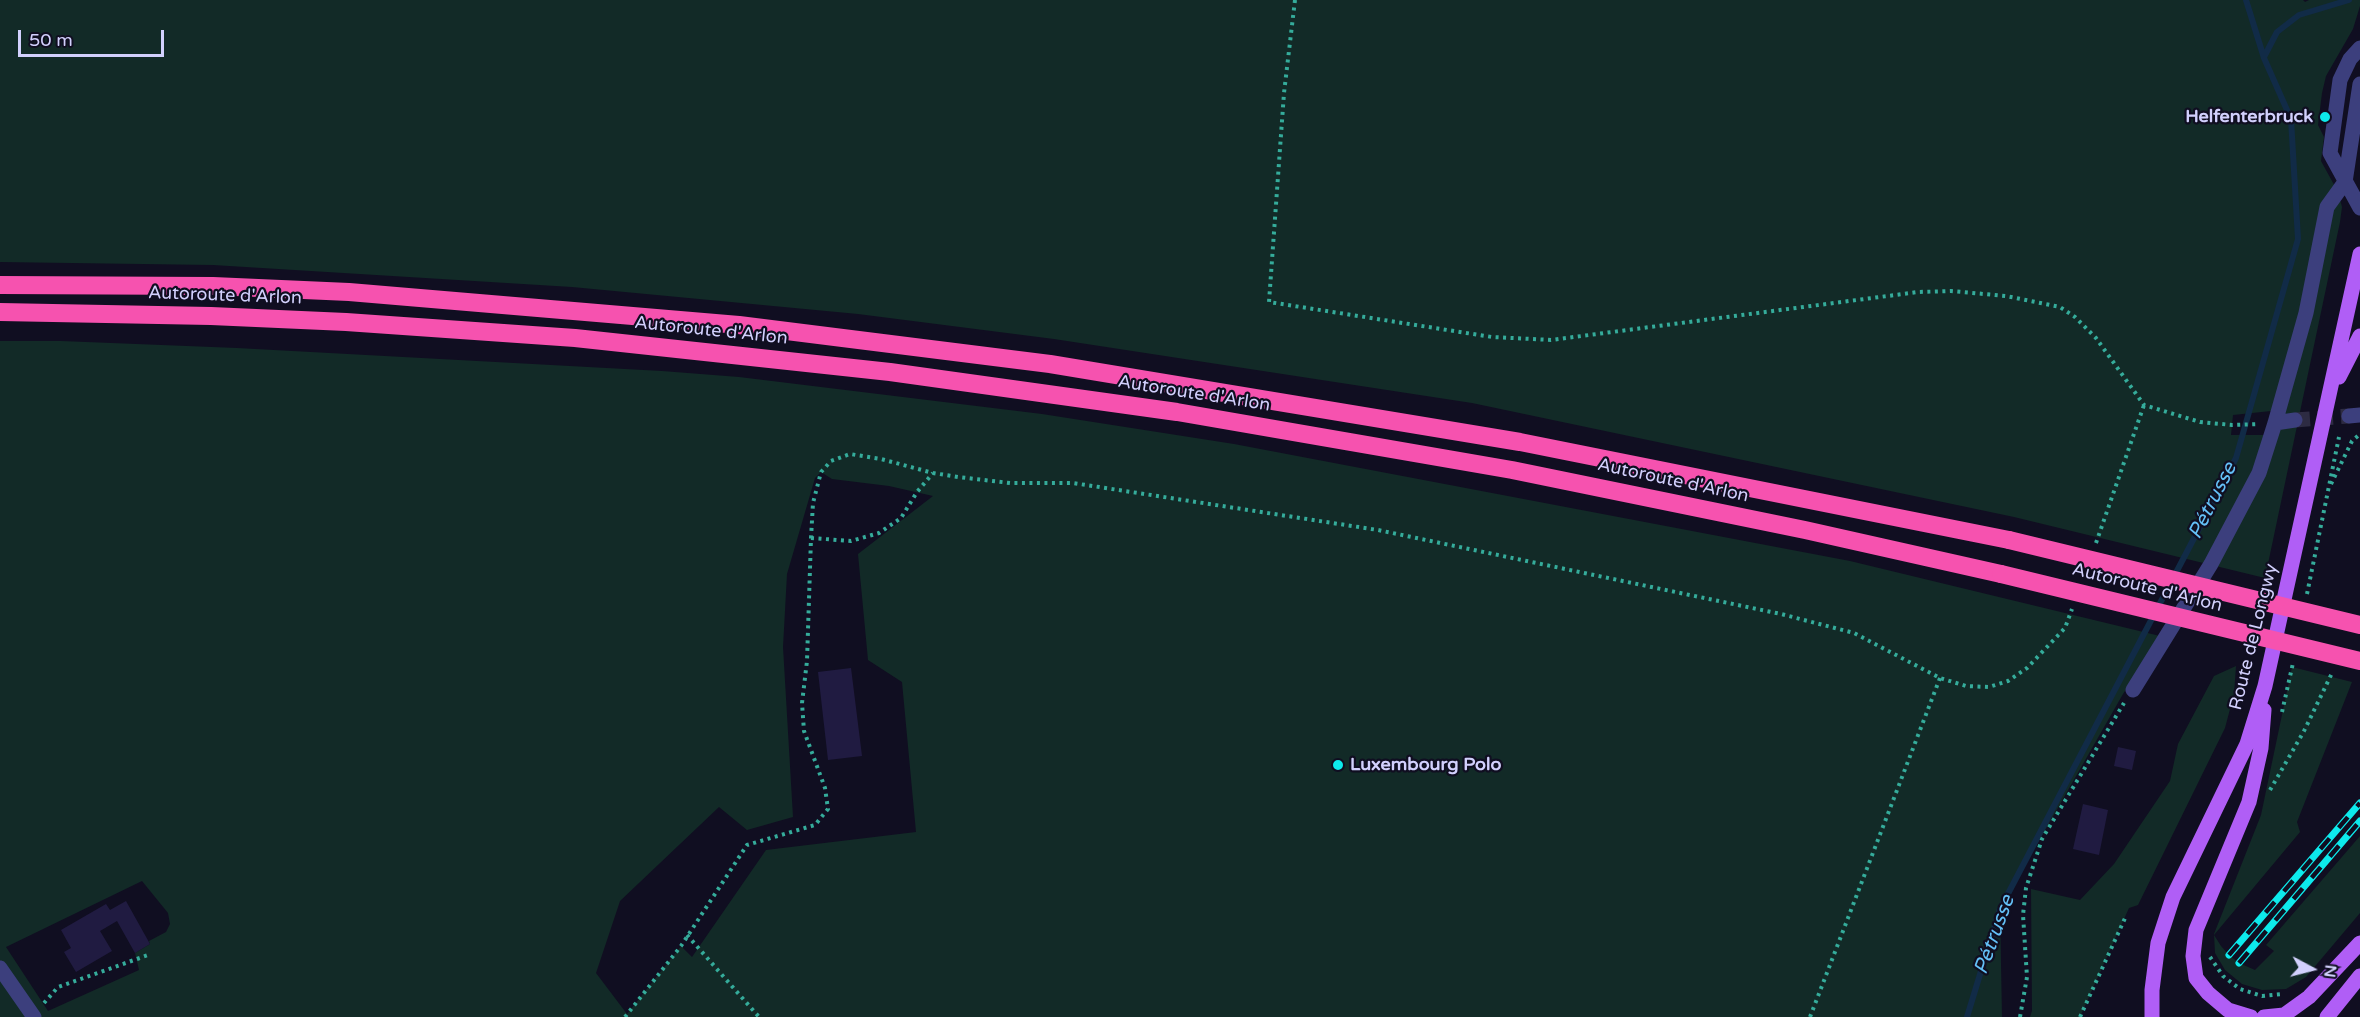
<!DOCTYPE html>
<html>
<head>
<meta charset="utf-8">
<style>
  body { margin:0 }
  #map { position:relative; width:2360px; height:1017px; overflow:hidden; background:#100e21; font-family:"Varela Round",sans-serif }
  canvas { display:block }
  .north { position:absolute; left:2282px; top:939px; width:60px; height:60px; -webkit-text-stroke:4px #100e21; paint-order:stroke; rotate:97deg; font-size:16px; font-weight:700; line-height:24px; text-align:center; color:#d2d0fd }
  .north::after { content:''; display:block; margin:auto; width:21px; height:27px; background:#d2d0fd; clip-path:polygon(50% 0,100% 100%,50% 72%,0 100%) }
  .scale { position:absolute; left:18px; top:30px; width:146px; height:27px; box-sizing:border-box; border:3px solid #d2d0fd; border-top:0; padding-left:8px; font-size:18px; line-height:21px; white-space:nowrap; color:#d2d0fd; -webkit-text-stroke:4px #100e21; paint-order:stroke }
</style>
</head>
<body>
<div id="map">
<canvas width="2360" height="1017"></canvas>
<div class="north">N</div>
<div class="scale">50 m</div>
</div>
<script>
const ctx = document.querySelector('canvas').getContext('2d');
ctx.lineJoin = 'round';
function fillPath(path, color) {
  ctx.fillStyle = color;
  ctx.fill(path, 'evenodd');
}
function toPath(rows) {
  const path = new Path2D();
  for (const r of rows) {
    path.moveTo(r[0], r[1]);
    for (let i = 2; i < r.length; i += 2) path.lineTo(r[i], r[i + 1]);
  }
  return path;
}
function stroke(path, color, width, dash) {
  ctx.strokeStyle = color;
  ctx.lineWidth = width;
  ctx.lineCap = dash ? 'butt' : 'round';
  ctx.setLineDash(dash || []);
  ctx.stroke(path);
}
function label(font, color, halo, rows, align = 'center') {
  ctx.font = font + ' "Varela Round",sans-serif';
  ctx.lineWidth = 4.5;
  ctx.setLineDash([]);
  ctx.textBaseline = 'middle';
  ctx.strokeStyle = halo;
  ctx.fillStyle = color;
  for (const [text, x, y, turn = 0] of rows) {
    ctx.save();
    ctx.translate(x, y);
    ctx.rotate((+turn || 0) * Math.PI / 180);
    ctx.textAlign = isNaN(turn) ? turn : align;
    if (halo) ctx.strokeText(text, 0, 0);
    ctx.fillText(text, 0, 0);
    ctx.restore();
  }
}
fillPath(toPath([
  [0,0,2303,0,2305,2,2309,0,2360,0,2360,6,2353,29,2326,76,2322,93,2318,125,2324,137,2321,161,2338,192,2342,207,2340,222,2265,578,2014,517,1472,403,1054,339,858,314,572,287,213,265,0,262],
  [2271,411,2264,435,2231,435,2233,415],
  [0,341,61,341,237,348,662,371,739,377,1042,414,1234,444,1850,561,2160,636,2123,694,2000,909,2002,1017,0,1017],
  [821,472,832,479,889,486,933,496,858,554,868,660,902,682,916,832,766,850,692,957,681,946,627,1014,596,973,620,901,719,807,747,830,793,817,783,647,787,574,815,478],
  [142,881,168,913,170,924,166,932,149,941,150,944,135,953,139,970,48,1011,6,947],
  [2236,666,2234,694,2225,728,2138,905,2129,908,2080,1017,2030,1017,2032,1011,2031,889,2080,900,2114,864,2170,781,2178,744,2214,676],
  [2292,667,2352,682,2297,822,2300,832,2214,935,2221,946,2229,955,2239,963,2255,970,2274,951,2266,945,2360,836,2360,913,2306,977,2286,989,2262,990,2242,984,2225,970,2215,953,2214,934,2261,815]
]), '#122a27');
stroke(toPath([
  [2264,57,2277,32,2299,15,2349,0],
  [1967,1017,2000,909,2236,458,2298,239,2291,119,2264,58,2246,0]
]), '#112b47', 6);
fillPath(toPath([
  [851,668,862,756,828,760,818,672],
  [2118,747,2136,751,2132,770,2114,766],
  [2083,804,2108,810,2099,855,2073,849],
  [126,901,150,944,135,953,117,921,100,931,112,951,76,972,64,952,71,948,61,930,106,904,110,910]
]), '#201b41');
stroke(toPath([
  [2295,420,2349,416]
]), '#2d2b42', 15, [15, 8]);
stroke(toPath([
  [1295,0,1284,93,1269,302,1492,337,1551,340,1918,292,1951,291,2006,296,2060,307,2075,317,2096,338,2144,405,2200,422,2232,425,2259,424],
  [2331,484,2352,441,2360,434],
  [811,538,851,541,879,533,901,518,917,492,933,473],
  [2096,543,2144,405],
  [2307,594,2339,437],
  [2282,712,2293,663],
  [2270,790,2304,731,2332,673],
  [687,935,759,1017],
  [2210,957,2223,976,2240,989,2262,996,2282,994],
  [44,1003,58,987,151,954],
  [625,1017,681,946,747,845,815,825,828,809,825,788,804,731,802,703,807,661,811,538,813,503,821,472,831,461,850,454,881,459,933,473,958,477,1010,483,1073,483,1378,530,1781,614,1854,633,1940,678,1966,686,1989,687,2008,681,2027,668,2065,628,2072,609],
  [1810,1017,1940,678],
  [2020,1017,2027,977,2023,915,2026,888,2042,839,2124,703],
  [2080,1017,2126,916]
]), '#35ac9b', 4, [3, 4.5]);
stroke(toPath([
  [2360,48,2350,59,2340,80,2330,153,2360,208],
  [2349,416,2360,415],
  [2275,423,2295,420],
  [2133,690,2211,564,2259,473,2275,423,2306,313,2327,207,2345,182,2360,84],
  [0,968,34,1017]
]), '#3c3f7d', 15);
stroke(toPath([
  [2339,377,2360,336],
  [2152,1017,2152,990,2158,943,2173,897,2247,744,2265,686,2360,254],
  [2251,1017,2228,1010,2208,993,2196,978,2193,956,2196,930,2249,802,2261,748,2264,710],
  [2264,1017,2284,1015,2309,997,2360,943],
  [2327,1017,2360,976]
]), '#b05ef6', 15);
stroke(toPath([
  [0,285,213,286,349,292,739,325,1050,364,1520,442,2009,540],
  [0,312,211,316,346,322,575,338,890,372,1177,412,1512,470,1805,530,2001,574]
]), '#f652af', 18);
const rail = toPath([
  [2229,955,2360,803],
  [2239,963,2360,821]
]);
stroke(rail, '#0deaec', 7);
stroke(rail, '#100e21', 4.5, [14]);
stroke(toPath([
  [2009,540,2360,625],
  [2001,574,2360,661]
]), '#f652af', 18);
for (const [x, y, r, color] of [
  [2325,117,6,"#0deaec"],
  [1338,765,6,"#0deaec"]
]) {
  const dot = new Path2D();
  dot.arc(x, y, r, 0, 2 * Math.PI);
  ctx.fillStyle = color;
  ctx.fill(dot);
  stroke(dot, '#100e21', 2);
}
label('bold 18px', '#d2d0fd', '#100e21', [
  ["Helfenterbruck",2313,117],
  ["Luxembourg Polo",1350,765,"left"]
], 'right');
label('18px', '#d2d0fd', '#100e21', [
  ["Autoroute d'Arlon",225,296,2],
  ["Autoroute d'Arlon",711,331,6],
  ["Autoroute d'Arlon",1194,394,9],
  ["Autoroute d'Arlon",1673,481,12],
  ["Autoroute d'Arlon",2147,588,14],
  ["Route de Longwy",2254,637,-76]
]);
label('italic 20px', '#64c0f7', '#100e21', [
  ["Pétrusse",2213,501,-63],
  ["Pétrusse",1995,935,-70]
]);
</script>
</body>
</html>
